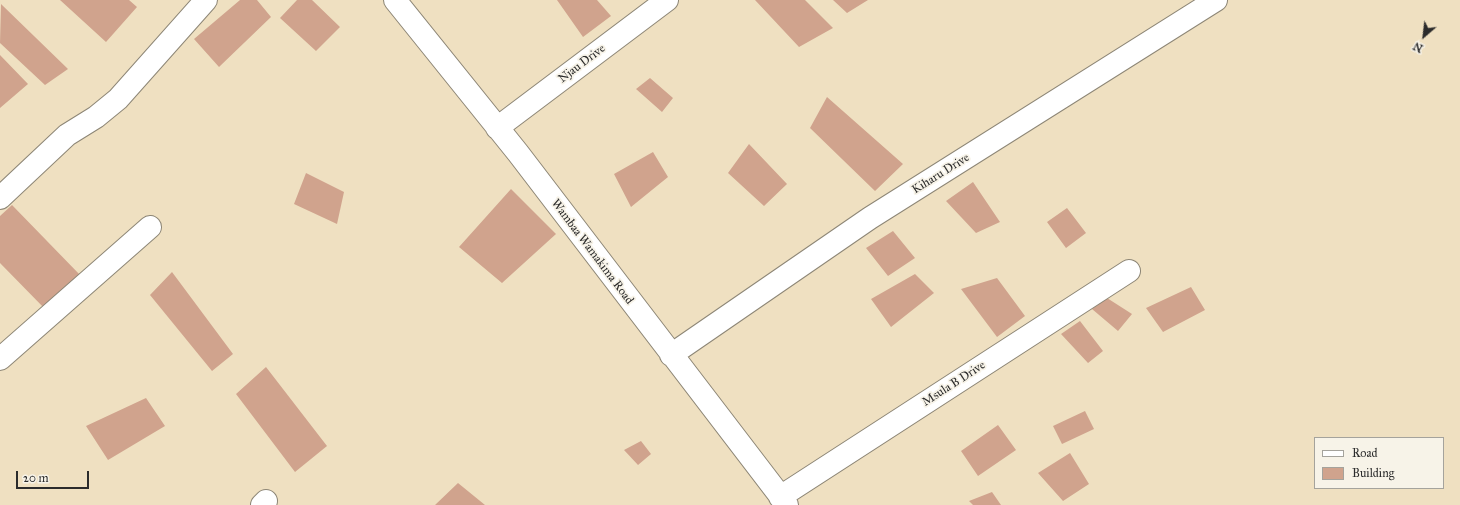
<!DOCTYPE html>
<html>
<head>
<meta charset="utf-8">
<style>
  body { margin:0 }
  #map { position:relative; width:1460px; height:505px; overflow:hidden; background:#efe0c1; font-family:"IM FELL Great Primer",serif }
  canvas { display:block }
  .legend { position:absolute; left:1314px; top:437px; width:130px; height:52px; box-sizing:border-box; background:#f7f3e8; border:1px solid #a5a39c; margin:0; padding:5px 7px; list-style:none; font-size:12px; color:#2b2b2b }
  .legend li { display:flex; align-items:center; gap:8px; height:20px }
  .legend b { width:20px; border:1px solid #a5a39c }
  .north { position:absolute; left:1404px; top:16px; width:40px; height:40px; -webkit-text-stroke:3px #f7f3e8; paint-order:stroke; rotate:208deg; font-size:11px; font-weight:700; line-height:16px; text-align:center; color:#2b2b2b }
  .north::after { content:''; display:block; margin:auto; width:14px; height:18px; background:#2b2b2b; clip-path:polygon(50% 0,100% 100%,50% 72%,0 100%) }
  .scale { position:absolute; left:16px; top:471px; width:73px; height:18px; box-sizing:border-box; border:2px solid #2b2b2b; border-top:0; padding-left:5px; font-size:12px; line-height:14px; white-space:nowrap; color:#2b2b2b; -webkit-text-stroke:3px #f7f3e8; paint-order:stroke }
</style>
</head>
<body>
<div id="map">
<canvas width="1460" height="505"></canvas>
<ul class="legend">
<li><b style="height:5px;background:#fff"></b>Road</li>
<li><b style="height:11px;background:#d0a38d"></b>Building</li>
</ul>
<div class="north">N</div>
<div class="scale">20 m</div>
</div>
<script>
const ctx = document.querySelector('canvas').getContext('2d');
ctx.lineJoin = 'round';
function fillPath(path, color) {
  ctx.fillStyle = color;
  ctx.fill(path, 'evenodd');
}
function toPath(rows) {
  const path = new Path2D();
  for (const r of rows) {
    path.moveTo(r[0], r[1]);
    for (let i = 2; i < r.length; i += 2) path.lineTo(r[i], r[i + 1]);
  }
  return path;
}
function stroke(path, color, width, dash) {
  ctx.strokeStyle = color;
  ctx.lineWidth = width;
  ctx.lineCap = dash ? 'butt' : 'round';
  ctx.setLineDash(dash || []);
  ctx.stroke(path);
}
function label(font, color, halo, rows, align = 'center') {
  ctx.font = font + ' "IM FELL Great Primer",serif';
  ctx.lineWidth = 3.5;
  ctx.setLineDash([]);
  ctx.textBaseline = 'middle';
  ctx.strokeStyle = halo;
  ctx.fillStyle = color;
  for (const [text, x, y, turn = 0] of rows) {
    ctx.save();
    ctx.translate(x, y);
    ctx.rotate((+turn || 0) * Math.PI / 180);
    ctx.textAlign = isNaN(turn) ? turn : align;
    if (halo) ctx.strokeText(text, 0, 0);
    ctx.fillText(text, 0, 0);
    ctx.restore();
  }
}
fillPath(toPath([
  [60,0,129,0,137,7,106,42],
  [240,0,257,0,271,17,219,67,194,39],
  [297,0,312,0,340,27,316,51,280,18],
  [557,0,597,0,611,16,583,37],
  [755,0,805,0,833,28,799,47],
  [833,0,868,0,847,13],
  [1,4,68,69,45,85,0,43],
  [0,55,28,84,0,108],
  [650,78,673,98,662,112,636,89],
  [827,97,903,164,875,191,810,128],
  [749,144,787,184,764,206,728,173],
  [653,152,668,177,631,207,614,174],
  [306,173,344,192,337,224,294,204],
  [973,182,1000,222,976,233,946,201],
  [511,189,556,234,502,283,459,247],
  [12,205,81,276,46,310,0,263,0,216],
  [1067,208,1086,233,1066,248,1047,222],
  [893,231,915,258,888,276,866,248],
  [172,272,233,354,212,371,150,295],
  [915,274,934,293,891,327,871,299],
  [997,278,1025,316,997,337,961,289],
  [1191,287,1205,310,1163,332,1146,308],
  [1107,298,1132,314,1118,331,1092,309],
  [1080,321,1103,351,1088,363,1061,334],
  [266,367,327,446,295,472,236,394],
  [146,398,165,426,108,460,86,426],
  [1085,411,1094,429,1062,444,1053,426],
  [998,425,1016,450,978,476,961,451],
  [641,441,651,454,638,465,624,450],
  [1070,453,1089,484,1063,501,1038,473],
  [458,483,485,505,435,505],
  [992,492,1001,505,973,505,969,501]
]), '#d0a38d');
const minor = toPath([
  [395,0,518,153,787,505],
  [497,128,667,0],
  [0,198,67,135,96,117,118,99,206,0],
  [671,355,870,218,1216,0],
  [0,359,150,227],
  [780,497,1129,271],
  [262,505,266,501]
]);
stroke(minor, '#8d8676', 24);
stroke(minor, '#fff', 22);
label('12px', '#2b2b2b', '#f7f3e8', [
  ["Njau Drive",582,64,-37],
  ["Kiharu Drive",941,174,-32],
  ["Wambaa Wamakima Road",592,252,53],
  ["Msula B Drive",954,384,-33]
]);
</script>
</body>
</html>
